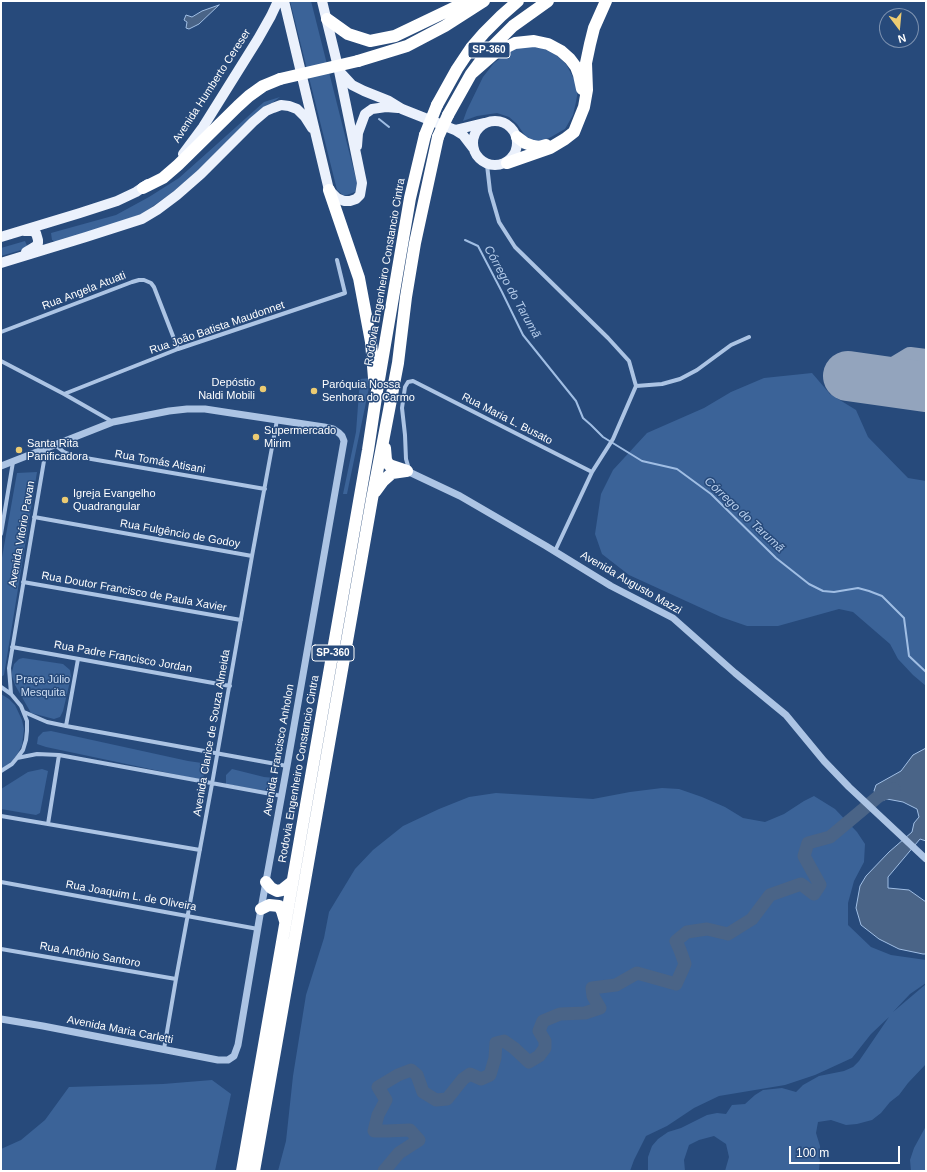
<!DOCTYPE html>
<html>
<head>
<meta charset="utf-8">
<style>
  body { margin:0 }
  #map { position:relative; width:927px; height:1172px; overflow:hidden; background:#274a7b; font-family:Helvetica,sans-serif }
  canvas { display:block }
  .frame { position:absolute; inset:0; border:2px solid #fff; pointer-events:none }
  .north { position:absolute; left:879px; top:8px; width:40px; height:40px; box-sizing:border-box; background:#274a7b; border:1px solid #7d92b0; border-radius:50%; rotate:164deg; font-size:11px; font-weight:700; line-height:16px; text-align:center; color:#fff }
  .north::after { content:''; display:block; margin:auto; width:14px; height:18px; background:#eccb72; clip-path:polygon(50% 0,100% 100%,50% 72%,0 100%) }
  .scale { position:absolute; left:789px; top:1146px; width:111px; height:18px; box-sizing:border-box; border:2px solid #fff; border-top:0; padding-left:5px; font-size:12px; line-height:14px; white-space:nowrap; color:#fff; -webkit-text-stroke:3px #274a7b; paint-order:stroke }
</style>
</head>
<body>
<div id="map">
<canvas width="927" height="1172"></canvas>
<div class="frame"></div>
<div class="north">N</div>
<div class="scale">100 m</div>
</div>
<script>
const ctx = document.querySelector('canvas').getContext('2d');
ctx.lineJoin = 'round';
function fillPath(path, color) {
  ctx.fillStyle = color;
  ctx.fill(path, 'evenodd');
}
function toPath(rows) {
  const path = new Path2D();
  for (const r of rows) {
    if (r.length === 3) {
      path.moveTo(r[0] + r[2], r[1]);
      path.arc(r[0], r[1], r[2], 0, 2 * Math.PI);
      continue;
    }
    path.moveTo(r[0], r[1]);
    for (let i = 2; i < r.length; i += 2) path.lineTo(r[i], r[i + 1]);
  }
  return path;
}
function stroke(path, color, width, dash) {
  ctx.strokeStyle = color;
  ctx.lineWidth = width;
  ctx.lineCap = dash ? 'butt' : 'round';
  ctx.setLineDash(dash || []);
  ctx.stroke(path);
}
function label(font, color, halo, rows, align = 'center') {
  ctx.font = font + ' Helvetica,sans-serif';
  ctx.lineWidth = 3;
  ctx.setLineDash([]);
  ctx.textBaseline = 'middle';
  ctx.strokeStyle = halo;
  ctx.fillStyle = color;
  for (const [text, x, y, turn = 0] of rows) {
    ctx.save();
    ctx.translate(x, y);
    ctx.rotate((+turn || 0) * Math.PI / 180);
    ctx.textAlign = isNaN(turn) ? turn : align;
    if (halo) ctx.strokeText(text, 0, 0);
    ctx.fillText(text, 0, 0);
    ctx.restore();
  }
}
fillPath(toPath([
  [290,1,311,1,357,183,355,192,344,196,337,190],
  [525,46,542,48,556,55,566,64,574,79,578,90,576,102,573,115,565,129,551,137,540,142,528,140,517,124,509,117,497,113,477,116,463,121,467,110,483,77,494,63,512,50],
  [280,97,256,115,189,179,170,194,142,214,58,243,52,240,51,233,116,215,149,197,179,178,264,102],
  [25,241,28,248,1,256,1,248],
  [812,373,830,394,856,410,868,437,908,478,926,481,926,686,913,675,898,659,890,644,853,612,839,609,778,626,747,626,721,617,629,575,602,554,595,534,601,494,613,470,647,433,704,408,731,392,764,378],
  [371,378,347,494,343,494,356,432,360,379],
  [37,472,4,675,1,677,1,563,17,473],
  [23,658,63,664,70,670,71,677,63,711,60,717,54,719,31,713,15,685,12,676,12,672,14,664,19,659],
  [1,694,9,699,15,705,22,720,24,729,22,745,18,753,13,760,1,770],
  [51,731,188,761,202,763,207,767,202,780,46,747,37,744,38,737,43,732],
  [42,769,48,771,40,813,36,815,1,809,1,789,28,772],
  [232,769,264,777,275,778,272,792,226,784,226,775],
  [662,788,679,789,702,797,725,807,743,818,765,822,784,814,804,801,814,796,835,809,857,832,865,844,864,862,854,881,848,903,848,925,871,947,891,955,926,960,926,983,910,994,893,1012,926,984,926,1064,908,1083,899,1095,890,1102,881,1113,872,1120,857,1124,846,1125,831,1120,818,1122,816,1133,820,1146,820,1157,819,1171,725,1171,729,1157,726,1144,714,1136,699,1140,689,1145,684,1160,685,1171,648,1171,648,1157,652,1146,658,1139,668,1132,681,1128,707,1115,717,1113,726,1114,732,1105,745,1104,755,1095,763,1090,782,1088,796,1092,803,1085,819,1076,844,1071,853,1067,859,1061,889,1017,871,1034,852,1058,815,1075,785,1085,719,1096,694,1108,667,1126,646,1136,634,1160,630,1171,278,1171,286,1141,293,1076,306,995,324,938,329,912,355,869,373,850,403,826,439,809,469,797,496,793,593,799,630,792],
  [212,1080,231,1094,215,1171,1,1171,1,1149,21,1140,45,1120,69,1087,163,1084],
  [926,1126,926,1171,911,1171,910,1160,914,1148]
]), '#3b6398');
const water = toPath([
  [219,5,199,24,189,29,186,28,187,22,184,20,186,15,192,17,202,11,219,5],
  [926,748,926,841,920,839,888,877,888,888,909,890,926,902,926,954,923,954,899,949,879,939,861,925,856,908,860,886,866,876,889,852,912,832,914,823,919,817,917,809,903,802,887,799,881,801,874,791,876,785,901,771,913,755,926,748]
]);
fillPath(water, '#4a6487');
stroke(water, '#a0bee4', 1);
stroke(toPath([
  [379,119,389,127],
  [465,240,478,246,502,292,523,335,576,401,583,418,591,425,603,437,642,461,677,469,711,494,776,558,809,584,823,591,834,592,858,588,869,591,882,596,904,618,909,656,926,672]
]), '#a0bee4', 2);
stroke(toPath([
  [384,1171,399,1153,419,1140,410,1130,387,1131,374,1131,378,1115,386,1100,378,1087,398,1075,411,1070,417,1075,423,1092,436,1100,447,1099,463,1079,470,1074,481,1079,490,1075,495,1058,496,1043,504,1041,514,1048,529,1062,539,1056,545,1048,545,1041,539,1031,543,1021,560,1014,585,1013,600,1008,593,996,592,988,616,985,637,973,676,984,685,964,680,950,676,941,687,932,707,929,728,934,752,919,770,895,801,884,814,894,820,885,804,856,808,843,830,837,879,796,894,789]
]), '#4a6487', 13);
stroke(toPath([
  [872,380,910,357,926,359]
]), '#93a4bd', 20);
stroke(toPath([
  [848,376,926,387]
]), '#93a4bd', 50);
stroke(toPath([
  [487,165,490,191,499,222,515,247,608,338,629,361,636,386,613,439,592,472,555,551],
  [1,332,132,282,139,280,144,280,151,283,154,287,178,349],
  [1,361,64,394,113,422],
  [636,386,662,384,680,379,697,370,731,345,749,337],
  [64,394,178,349,345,293,337,260],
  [55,445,64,452,74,456,265,489],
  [409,469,406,459,405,435,402,408,405,387,408,382,413,381,592,472],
  [34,517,252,556],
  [1,534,13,462],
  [23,582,241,620],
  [12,647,230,686],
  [1,687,11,694,21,706,27,721,27,731,26,740,23,750,17,758,12,764,1,771],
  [11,694,9,668,46,449],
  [24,712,47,722,66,726,287,766],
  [66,726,78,659],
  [17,758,37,754,59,755,282,796],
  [1,816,200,850],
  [48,824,59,755],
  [1,882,258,929],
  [1,949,176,979],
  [164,1049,176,979,212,784,252,556,277,420]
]), '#acc4e4', 4);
stroke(toPath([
  [1,466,113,422,169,411,187,409,205,409,231,413,324,427,333,429,339,433,342,436,344,441,287,766,261,909,238,1045,234,1056,228,1060,218,1060,43,1026,1,1019],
  [407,471,460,496,546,546,611,586,673,618,735,673,786,715,824,761,849,787,926,859]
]), '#acc4e4', 7);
stroke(toPath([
  [284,1,329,190,337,198,344,201,350,201,356,199,360,195,362,183,339,71,322,1],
  [339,71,352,85,364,91,389,101,402,109,455,130,463,135,473,148],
  [495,143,22],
  [455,130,484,123],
  [357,146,358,133,365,114,372,109,386,107,398,108],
  [183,154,203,127,258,39,271,16,278,1],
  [24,231,32,231,36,233,38,240,38,243,36,246,26,252],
  [1,237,80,213,117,201,136,192,148,184],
  [1,263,86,237,142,219,157,210,177,195,201,174,253,122,266,111,273,108,281,105,289,106,297,109,305,117,312,128]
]), '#ebf1fc', 10);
stroke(toPath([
  [327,19,348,34,370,41,395,36,468,1],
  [358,61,407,46,445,26,484,1],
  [471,74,495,53,515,43,534,41,548,44,561,51,570,59,576,67,579,75,582,89],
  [437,105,457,69,471,48,484,33,501,16,518,1],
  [448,115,471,74,488,51,513,26,548,1],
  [517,137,525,143,533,146,539,147,546,145],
  [507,163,550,148,565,139,574,132,584,107,587,90,586,63,590,44,594,28,606,1],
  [143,188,163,178,178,165,238,106,249,96,263,86,280,79],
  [329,190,359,278,371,342,374,378],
  [385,448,386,460,389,465,407,471],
  [375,492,383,481,392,473,406,471],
  [266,882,271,888,277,891,282,890,292,882],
  [261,909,269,905,279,906,282,911,285,921],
  [242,1171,368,450,376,397,410,198,425,135],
  [254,1171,372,499,398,363,406,297,415,243,438,137]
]), '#fff', 12);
stroke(toPath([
  [280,79,358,61],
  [425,135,437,105],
  [438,137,448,115]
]), '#fff', 12);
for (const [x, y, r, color] of [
  [263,389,4,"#eccb72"],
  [314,391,4,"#eccb72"],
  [256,437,4,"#eccb72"],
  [19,450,4,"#eccb72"],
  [65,500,4,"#eccb72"]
]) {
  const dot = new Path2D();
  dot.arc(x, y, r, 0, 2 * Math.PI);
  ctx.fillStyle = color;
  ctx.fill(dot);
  stroke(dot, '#274a7b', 1.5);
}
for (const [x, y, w] of [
  [489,50,42],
  [333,653,42]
]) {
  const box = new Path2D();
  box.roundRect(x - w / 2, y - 8, w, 16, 3);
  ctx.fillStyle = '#274a7b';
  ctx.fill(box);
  stroke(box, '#fff', 1);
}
label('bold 10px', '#fff', null, [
  ["SP-360",489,50],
  ["SP-360",333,653]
]);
label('11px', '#fff', '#274a7b', [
  ["Avenida Humberto Cereser",212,86,-57],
  ["Rodovia Engenheiro Constancio Cintra",385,272,-80],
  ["Rua Angela Atuati",84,291,-21],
  ["Rua João Batista Maudonnet",217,328,-19],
  ["Rua Maria L. Busato",507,419,27],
  ["Rua Tomás Atisani",160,462,10],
  ["Avenida Vitório Pavan",22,534,-80],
  ["Rua Fulgêncio de Godoy",180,534,10],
  ["Avenida Augusto Mazzi",631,583,30],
  ["Rua Doutor Francisco de Paula Xavier",134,592,10],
  ["Rua Padre Francisco Jordan",123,657,10],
  ["Avenida Clarice de Souza Almeida",212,733,-80],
  ["Avenida Francisco Anholon",279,750,-80],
  ["Rodovia Engenheiro Constancio Cintra",299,769,-80],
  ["Rua Joaquim L. de Oliveira",131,896,10],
  ["Rua Antônio Santoro",90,955,10],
  ["Avenida Maria Carletti",120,1030,11]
]);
label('11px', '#fff', '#274a7b', [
  ["Depóstio",255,383,"right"],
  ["Naldi Mobili",255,396,"right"],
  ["Paróquia Nossa",322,385],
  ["Senhora do Carmo",322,398],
  ["Supermercado",264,431],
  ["Mirim",264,444],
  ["Santa Rita",27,444],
  ["Panificadora",27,457],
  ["Igreja Evangelho",73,494],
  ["Quadrangular",73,507]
], 'left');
label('11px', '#cedef3', '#274a7b', [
  ["Praça Júlio",43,680],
  ["Mesquita",43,693]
]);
label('italic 12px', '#b7ceec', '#274a7b', [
  ["Córrego do Tarumã",512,292,61],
  ["Córrego do Tarumã",744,515,43]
]);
</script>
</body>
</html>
